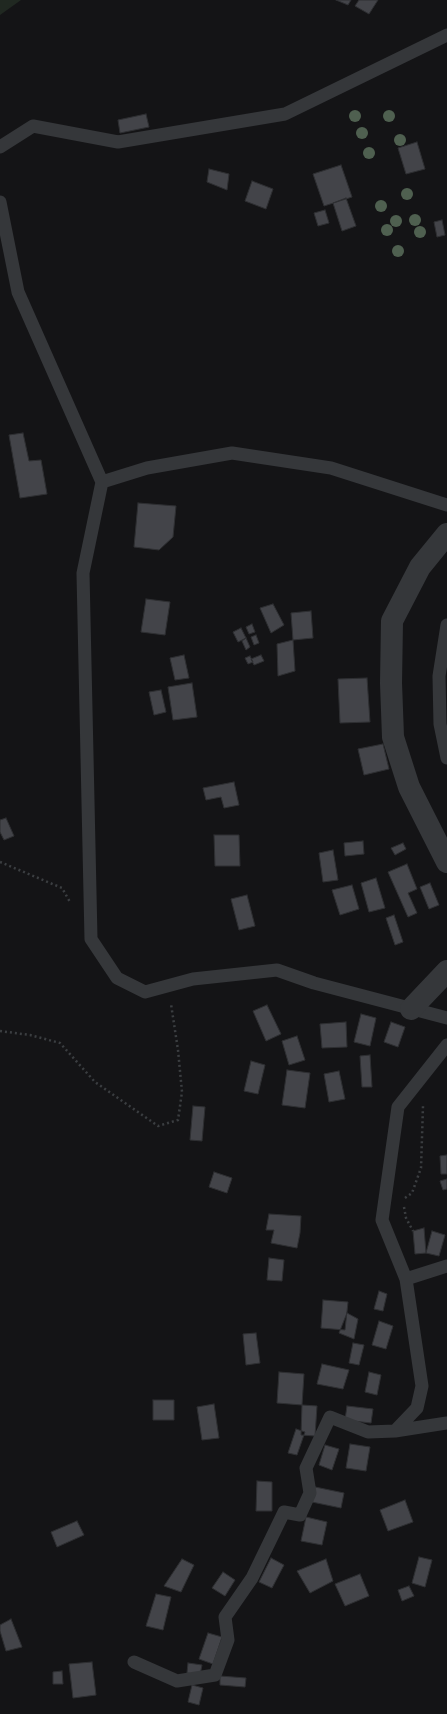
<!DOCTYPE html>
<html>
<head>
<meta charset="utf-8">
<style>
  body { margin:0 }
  canvas { display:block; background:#141416 }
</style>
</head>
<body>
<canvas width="447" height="1714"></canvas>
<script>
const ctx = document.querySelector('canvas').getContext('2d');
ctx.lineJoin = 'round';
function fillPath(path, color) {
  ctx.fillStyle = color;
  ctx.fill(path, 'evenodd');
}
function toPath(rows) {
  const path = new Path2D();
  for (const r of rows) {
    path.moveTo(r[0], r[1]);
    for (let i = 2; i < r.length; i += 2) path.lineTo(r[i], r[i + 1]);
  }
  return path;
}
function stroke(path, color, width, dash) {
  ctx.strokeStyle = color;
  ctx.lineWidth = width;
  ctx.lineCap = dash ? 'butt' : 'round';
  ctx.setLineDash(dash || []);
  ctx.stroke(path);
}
fillPath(toPath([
  [0,0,21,0,0,15]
]), '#202821');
const building = toPath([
  [336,0,351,0,348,5,336,0],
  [359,0,378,0,369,14,355,6,359,0],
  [146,114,149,127,120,133,118,120,146,114],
  [417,142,425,169,406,174,398,148,417,142],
  [341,165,352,197,324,206,313,174,341,165],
  [209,169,229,174,227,190,207,182,209,169],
  [252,181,273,189,266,209,245,201,252,181],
  [346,198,356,226,342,231,333,203,346,198],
  [325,210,329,223,318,226,314,213,325,210],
  [442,220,445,235,437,237,434,222,442,220],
  [23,433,29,461,41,460,47,494,20,498,9,435,23,433],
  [138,503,176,506,173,537,159,550,134,547,138,503],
  [146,599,170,602,165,635,141,632,146,599],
  [273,604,284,625,271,633,260,608,273,604],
  [311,611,313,638,293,640,291,613,311,611],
  [252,624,255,632,249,634,246,627,252,624],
  [241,628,246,638,238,642,233,632,241,628],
  [256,635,259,643,254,645,251,637,256,635],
  [246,638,250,647,246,650,242,641,246,638],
  [293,640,295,671,278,676,277,644,293,640],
  [184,655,189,678,175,680,170,658,184,655],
  [261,655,264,661,254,665,251,659,261,655],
  [250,656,253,662,248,664,245,658,250,656],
  [367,678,370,722,340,723,338,679,367,678],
  [192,683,197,717,173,720,168,687,192,683],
  [161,690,166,712,154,715,149,692,161,690],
  [383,744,389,769,364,775,358,749,383,744],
  [234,782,239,805,224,808,221,797,206,800,203,788,234,782],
  [6,818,14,836,4,840,0,832,0,820,6,818],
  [214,835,239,835,240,866,215,866,214,835],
  [363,841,364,854,345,856,344,843,363,841],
  [403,843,406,849,395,855,391,848,403,843],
  [333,850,338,880,323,882,319,853,333,850],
  [407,864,417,889,408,893,417,913,408,917,388,872,407,864],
  [376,878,385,908,369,912,361,883,376,878],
  [430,883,439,905,429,909,420,887,430,883],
  [352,885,359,909,340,915,332,890,352,885],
  [247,895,255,926,239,930,231,899,247,895],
  [394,915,403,942,395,945,386,918,394,915],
  [267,1005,281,1034,266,1041,253,1011,267,1005],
  [361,1014,376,1018,370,1046,354,1042,361,1014],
  [346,1022,347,1047,322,1048,320,1024,346,1022],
  [391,1022,405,1027,398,1047,384,1042,391,1022],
  [297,1036,305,1060,289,1065,282,1041,297,1036],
  [370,1055,372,1087,362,1087,360,1056,370,1055],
  [251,1061,265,1065,258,1094,244,1091,251,1061],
  [287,1070,310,1073,305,1108,282,1105,287,1070],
  [339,1071,345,1099,329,1102,324,1074,339,1071],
  [193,1106,205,1107,202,1141,190,1140,193,1106],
  [447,1155,447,1174,441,1174,440,1156,447,1155],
  [214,1172,232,1178,227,1193,209,1187,214,1172],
  [447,1179,447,1189,443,1190,440,1181,447,1179],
  [269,1214,301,1216,300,1233,297,1248,271,1243,274,1230,266,1230,269,1214],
  [424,1228,426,1253,415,1254,413,1231,424,1228],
  [432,1231,445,1235,439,1256,426,1253,432,1231],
  [269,1258,284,1260,282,1281,267,1280,269,1258],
  [379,1291,387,1294,383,1311,374,1309,379,1291],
  [323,1300,348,1302,345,1330,321,1328,323,1300],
  [347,1313,358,1319,354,1339,339,1333,347,1313],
  [379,1321,393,1326,386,1349,372,1345,379,1321],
  [256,1333,260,1363,246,1365,243,1334,256,1333],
  [353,1343,364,1345,359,1365,349,1363,353,1343],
  [322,1364,349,1370,343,1389,317,1384,322,1364],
  [279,1372,304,1374,302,1405,277,1403,279,1372],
  [369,1372,381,1375,377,1395,365,1392,369,1372],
  [153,1400,174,1400,174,1420,153,1420,153,1400],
  [214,1404,219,1438,202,1440,197,1407,214,1404],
  [302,1405,317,1406,315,1436,301,1435,302,1405],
  [347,1406,373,1409,371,1423,345,1420,347,1406],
  [296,1429,305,1432,297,1455,288,1453,296,1429],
  [350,1444,370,1447,366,1471,346,1468,350,1444],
  [325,1445,339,1449,332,1470,319,1465,325,1445],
  [257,1481,272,1482,272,1511,256,1511,257,1481],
  [315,1487,344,1493,341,1508,312,1502,315,1487],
  [405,1500,413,1522,388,1531,380,1510,405,1500],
  [306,1517,327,1522,322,1545,301,1541,306,1517],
  [77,1521,84,1535,57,1547,51,1532,77,1521],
  [419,1557,432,1560,425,1587,412,1583,419,1557],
  [271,1558,284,1565,272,1588,259,1582,271,1558],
  [182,1559,194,1565,181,1592,164,1586,182,1559],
  [326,1559,333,1581,310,1593,297,1571,326,1559],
  [223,1572,235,1580,225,1596,212,1588,223,1572],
  [360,1574,369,1596,345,1606,335,1584,360,1574],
  [409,1586,414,1596,402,1601,398,1590,409,1586],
  [156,1594,171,1597,163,1630,146,1626,156,1594],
  [11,1619,22,1647,6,1651,0,1631,0,1625,11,1619],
  [208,1633,222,1637,213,1664,199,1659,208,1633],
  [92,1662,96,1695,73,1698,69,1664,92,1662],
  [188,1663,202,1665,200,1675,187,1673,188,1663],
  [62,1671,63,1684,53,1684,53,1672,62,1671],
  [220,1676,246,1678,245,1687,220,1685,220,1676],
  [192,1685,203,1688,199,1705,188,1702,192,1685]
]);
fillPath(building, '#434449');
stroke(building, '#2e2f32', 1);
stroke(toPath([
  [0,862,62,888,70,902],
  [0,1031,30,1035,60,1043,95,1082,158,1126,178,1120,182,1092,178,1050,171,1004],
  [405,1198,412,1193,421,1168,423,1106],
  [404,1207,406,1218,413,1231]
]), '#3b3e41', 2.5, [2, 3]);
stroke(toPath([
  [0,147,33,126,118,142,285,114,447,35],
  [0,202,18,292,102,482,83,573,91,939,117,978,145,992,193,979,277,970,314,983,447,1018],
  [102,482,147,468,232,453,331,468,447,505],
  [447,625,439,676,440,724,447,758],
  [406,1279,447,1266],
  [395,1431,447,1423],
  [134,1662,177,1681,215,1675,228,1640,225,1617,252,1578,284,1512,300,1515,310,1493,306,1468,330,1417,368,1432,395,1431,417,1408,422,1386,406,1279,382,1220,398,1107,447,1045]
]), '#35373a', 13);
stroke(toPath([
  [447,534,420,567,392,621,391,683,393,737,409,787,447,862],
  [411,1009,447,971]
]), '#35373a', 22);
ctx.fillStyle = '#4f6050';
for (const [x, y] of [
  [355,116],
  [389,116],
  [362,133],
  [400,140],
  [369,153],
  [407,194],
  [381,206],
  [415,220],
  [396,221],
  [387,230],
  [420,232],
  [398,251]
]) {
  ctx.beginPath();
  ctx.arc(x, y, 6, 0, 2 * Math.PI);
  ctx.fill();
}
</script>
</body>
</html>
